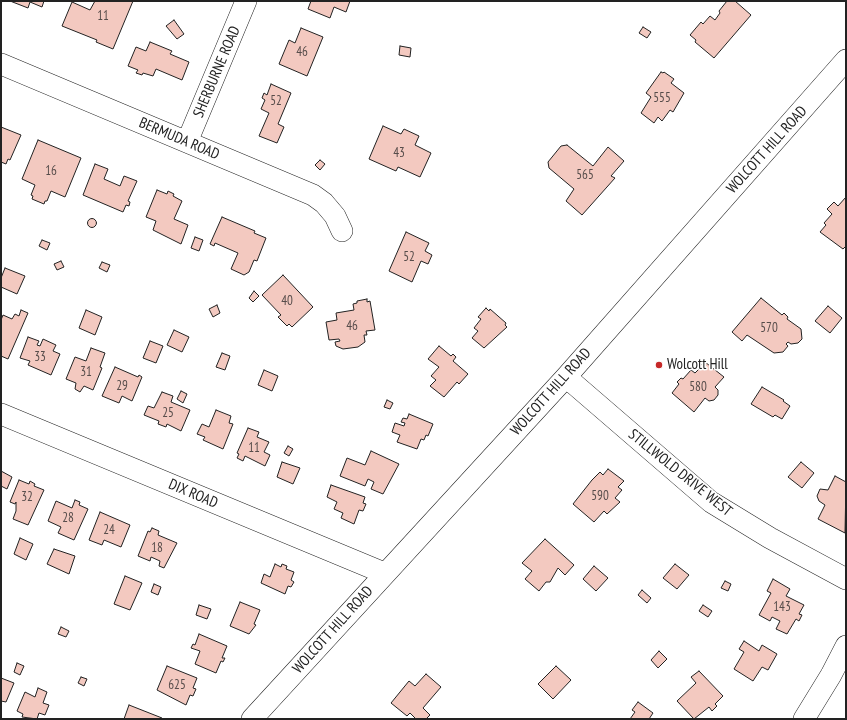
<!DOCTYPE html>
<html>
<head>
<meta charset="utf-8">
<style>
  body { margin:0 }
  #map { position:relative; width:847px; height:720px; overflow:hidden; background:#fff; font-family:"PT Sans Narrow",sans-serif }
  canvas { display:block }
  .frame { position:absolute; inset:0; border:2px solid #222; pointer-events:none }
</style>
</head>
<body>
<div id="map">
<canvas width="847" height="720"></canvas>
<div class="frame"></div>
</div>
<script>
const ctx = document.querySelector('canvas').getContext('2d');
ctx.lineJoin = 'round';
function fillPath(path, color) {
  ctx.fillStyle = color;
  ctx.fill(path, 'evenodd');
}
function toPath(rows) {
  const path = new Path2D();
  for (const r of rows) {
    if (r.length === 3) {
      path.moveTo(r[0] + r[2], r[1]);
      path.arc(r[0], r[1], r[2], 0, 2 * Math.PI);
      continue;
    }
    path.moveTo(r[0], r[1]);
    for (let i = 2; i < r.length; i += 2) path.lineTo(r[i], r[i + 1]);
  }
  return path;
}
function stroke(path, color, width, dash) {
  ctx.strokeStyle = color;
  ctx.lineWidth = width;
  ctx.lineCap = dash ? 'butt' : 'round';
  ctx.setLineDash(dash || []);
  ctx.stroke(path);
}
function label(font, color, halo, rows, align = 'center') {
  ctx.font = font + ' "PT Sans Narrow",sans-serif';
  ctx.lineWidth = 3;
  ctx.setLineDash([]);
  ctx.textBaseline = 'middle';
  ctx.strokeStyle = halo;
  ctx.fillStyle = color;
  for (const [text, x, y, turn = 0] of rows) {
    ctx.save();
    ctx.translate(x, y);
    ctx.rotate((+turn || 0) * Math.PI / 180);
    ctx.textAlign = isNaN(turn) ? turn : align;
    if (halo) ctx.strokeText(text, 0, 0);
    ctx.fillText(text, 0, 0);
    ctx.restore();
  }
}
const building = toPath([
  [10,1,44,1,42,7,30,2,28,8,10,1],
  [95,1,133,1,113,49,96,42,97,40,62,26,72,2,90,10,95,1],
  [311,1,350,1,346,12,334,7,330,18,308,9,311,1],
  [727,1,735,1,751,15,714,58,695,42,696,40,690,35,701,22,703,24,710,16,715,20,720,13,719,11,727,1],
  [174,20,184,34,177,39,166,26,174,20],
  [643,27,651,32,647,38,639,33,643,27],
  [301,28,323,37,307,76,279,64,289,40,295,43,301,28],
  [150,42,172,51,170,54,189,62,182,80,156,69,153,76,143,73,142,75,136,73,138,70,128,66,136,47,146,51,150,42],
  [400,46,411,48,410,57,399,55,400,46],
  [661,72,663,73,664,72,674,79,671,83,684,93,673,112,670,110,662,121,658,117,654,123,641,113,651,97,646,93,661,72],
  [271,84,291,93,278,124,284,127,277,143,259,136,269,113,261,109,265,100,262,98,264,93,267,95,271,84],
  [383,126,401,134,404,129,419,136,415,145,431,153,420,177,398,167,396,171,369,159,383,126],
  [1,127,21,135,10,160,8,159,6,164,1,162,1,127],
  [38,140,81,158,65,197,51,191,47,201,45,201,44,204,32,199,33,196,31,195,35,185,22,179,38,140],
  [567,145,593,166,608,147,624,161,611,176,615,178,582,215,566,201,574,189,549,168,548,162,561,146,567,145],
  [320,160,325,164,320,170,315,165,320,160],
  [95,164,108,169,104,179,120,186,124,176,137,181,128,201,130,202,129,206,126,205,123,212,83,195,95,164],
  [157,190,167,194,168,191,174,194,173,196,182,201,174,219,188,225,181,244,153,230,156,221,146,217,157,190],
  [846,197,846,246,843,249,820,232,826,225,824,223,832,214,827,209,834,202,838,206,846,197],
  [222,217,255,231,254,233,266,238,257,261,254,260,249,272,244,275,231,269,238,253,215,243,214,246,210,244,222,217],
  [92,223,4.5],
  [406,232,429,243,425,251,432,255,428,264,421,261,412,282,389,271,406,232],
  [195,237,203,240,199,251,191,248,195,237],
  [42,240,50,243,47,250,39,246,42,240],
  [61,261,64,267,57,270,54,264,61,261],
  [102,262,110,265,107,272,99,268,102,262],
  [5,268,25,276,17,294,1,287,1,278,5,268],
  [283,275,313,307,292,327,289,324,287,326,278,317,281,315,262,295,283,275],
  [254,291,259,296,253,302,249,298,254,291],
  [761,298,782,315,784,313,788,317,787,319,801,329,802,339,798,343,791,344,788,342,786,344,788,346,783,352,774,353,747,335,742,341,732,332,761,298],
  [367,299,367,302,370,301,375,330,366,331,367,335,364,335,365,342,358,347,343,349,336,346,335,342,340,341,339,339,329,340,326,322,337,320,336,313,354,310,353,304,357,303,357,301,367,299],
  [217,305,220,313,213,317,209,309,217,305],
  [828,306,842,318,830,333,815,321,828,306],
  [486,308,489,311,490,309,506,323,505,325,507,327,484,348,472,338,478,331,474,328,481,319,478,317,486,308],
  [21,310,28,313,8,359,1,356,1,320,3,315,12,319,15,314,19,316,21,310],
  [86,310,102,317,95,335,79,328,86,310],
  [174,330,189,337,182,352,167,345,174,330],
  [28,337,39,341,37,345,40,346,43,339,56,345,53,351,60,354,51,375,28,365,30,361,20,358,28,337],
  [150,341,163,346,156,363,143,358,150,341],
  [439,346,451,356,453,354,456,357,453,361,468,374,459,384,457,382,444,397,430,386,436,380,431,376,439,367,428,359,439,346],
  [91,348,105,353,100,367,102,368,93,390,84,386,80,392,75,389,76,383,66,379,75,357,86,361,91,348],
  [222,353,230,356,225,370,216,367,222,353],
  [705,362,724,377,715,387,718,390,718,395,714,400,709,401,705,398,694,412,672,393,679,384,677,382,681,378,683,379,691,370,695,373,701,367,699,366,705,362],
  [115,367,138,377,139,375,142,377,132,401,122,396,119,403,102,396,115,367],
  [264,370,278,376,272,391,258,385,264,370],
  [762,387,784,400,783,401,790,406,782,419,775,415,773,417,751,404,762,387],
  [181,391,187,394,183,403,177,399,181,391],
  [162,392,173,396,171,402,190,410,181,431,167,424,166,427,158,424,159,421,144,415,148,406,154,408,162,392],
  [387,400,393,403,390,409,384,407,387,400],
  [216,410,231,416,229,423,233,424,223,449,203,440,205,437,197,434,202,424,209,427,216,410],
  [409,414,433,424,428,436,426,435,424,440,421,439,417,449,397,442,400,435,392,432,395,423,404,426,405,423,401,422,403,418,407,419,409,414],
  [248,428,259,432,257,437,269,442,264,452,270,455,265,466,245,456,243,461,237,458,239,454,237,453,248,428],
  [288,446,293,449,289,456,284,453,288,446],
  [371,451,399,464,383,494,371,489,374,482,368,479,365,486,340,476,347,458,365,465,371,451],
  [282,462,300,468,293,484,277,477,282,462],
  [801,462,814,473,802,488,788,477,801,462],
  [608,469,624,481,618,487,622,490,615,498,620,502,607,514,604,511,594,522,573,504,592,480,600,472,603,475,608,469],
  [1,471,12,477,7,489,1,486,1,471],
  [835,476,846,482,845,533,818,519,825,505,819,501,817,496,820,489,828,490,835,476],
  [19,480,29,484,30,481,35,484,34,486,44,490,28,525,13,519,16,511,16,502,15,504,10,502,19,480],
  [331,485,365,497,363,503,366,504,363,511,359,510,354,524,341,518,343,513,334,509,337,502,327,497,331,485],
  [75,500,80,502,79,505,88,509,74,540,58,533,61,527,48,521,56,501,72,508,75,500],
  [100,512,130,525,121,547,104,540,102,545,89,540,100,512],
  [152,528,159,531,158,535,177,543,164,568,159,566,160,561,151,557,150,561,138,556,148,531,150,532,152,528],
  [20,538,33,544,26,560,14,554,20,538],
  [545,539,574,565,565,575,558,568,550,582,546,582,539,591,525,579,532,571,522,563,545,539],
  [54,549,75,556,69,574,47,564,54,549],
  [275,564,281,567,282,564,287,566,286,569,294,572,291,580,294,582,291,587,288,586,285,594,261,583,264,574,270,577,275,564],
  [675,564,689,575,677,589,663,578,675,564],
  [594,566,608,578,596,591,583,579,594,566],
  [125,576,142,583,130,610,114,604,125,576],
  [773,579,790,589,786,596,804,605,799,614,802,615,799,621,796,619,787,634,776,629,780,621,772,617,770,621,759,615,771,593,767,591,773,579],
  [725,581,731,584,728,591,721,588,725,581],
  [154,584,161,587,158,595,151,592,154,584],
  [642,590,651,598,647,603,638,595,642,590],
  [240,602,260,610,254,624,256,625,249,634,230,626,240,602],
  [199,605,211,609,207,619,196,615,199,605],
  [703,605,712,611,708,617,699,611,703,605],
  [61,627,69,631,66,637,58,634,61,627],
  [199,634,227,646,222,658,225,658,223,662,221,661,216,673,195,664,200,651,191,648,193,644,195,645,199,634],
  [744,641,759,651,762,645,777,654,768,670,762,667,753,681,734,669,744,652,739,649,744,641],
  [659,651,667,659,658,668,651,660,659,651],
  [17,663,24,666,20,675,14,672,17,663],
  [167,666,197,678,193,688,196,689,193,696,190,695,186,705,157,690,167,666],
  [556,666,571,680,553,699,538,684,556,666],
  [699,671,723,696,715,704,717,706,712,711,709,707,694,719,677,701,696,683,691,677,699,671],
  [426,674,441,687,423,708,430,715,426,719,416,719,410,713,407,716,391,703,409,681,415,686,426,674],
  [81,677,87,679,84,686,78,683,81,677],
  [1,678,14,683,6,702,1,701,1,678],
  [38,688,47,692,43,703,49,705,45,715,39,713,37,719,22,717,23,714,17,711,25,692,35,697,38,688],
  [638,702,653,713,649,719,630,719,635,712,632,710,638,702],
  [129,705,162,718,161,719,124,719,129,705]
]);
fillPath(building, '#f3c9c0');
stroke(building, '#222', 1);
const minor = toPath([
  [1,64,313,195,324,203,335,216,342,231],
  [187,142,246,1],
  [566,377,711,502,770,538,846,579],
  [1,414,384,573],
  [252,719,566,377,846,60],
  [804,719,831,675,846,646]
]);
stroke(minor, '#222', 22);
stroke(minor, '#fff', 21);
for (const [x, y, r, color] of [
  [659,365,4,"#c62828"]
]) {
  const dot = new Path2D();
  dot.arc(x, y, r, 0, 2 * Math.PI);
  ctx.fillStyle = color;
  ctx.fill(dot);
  stroke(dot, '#fff', 1.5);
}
label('13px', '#564c4a', null, [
  ["11",103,16],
  ["46",302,52],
  ["555",662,98],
  ["52",276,101],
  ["43",399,153],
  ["16",51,171],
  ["565",585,175],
  ["52",409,257],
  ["40",287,301],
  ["46",352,326],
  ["570",769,328],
  ["33",40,357],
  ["31",86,372],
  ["29",122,386],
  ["580",698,387],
  ["25",168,413],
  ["11",254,448],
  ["590",600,496],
  ["32",27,497],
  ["28",68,518],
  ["24",109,530],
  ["18",157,548],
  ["143",782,607],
  ["625",177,685]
]);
label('15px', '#222', '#fff', [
  ["SHERBURNE ROAD",217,72,-67],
  ["BERMUDA ROAD",179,139,23],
  ["WOLCOTT HILL ROAD",767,150,-48],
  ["WOLCOTT HILL ROAD",551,392,-48],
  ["STILLWOLD DRIVE WEST",680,473,39],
  ["DIX ROAD",193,494,23],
  ["WOLCOTT HILL ROAD",333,630,-48]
]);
label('15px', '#222', '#fff', [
  ["Wolcott Hill",667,365]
], 'left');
</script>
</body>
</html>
